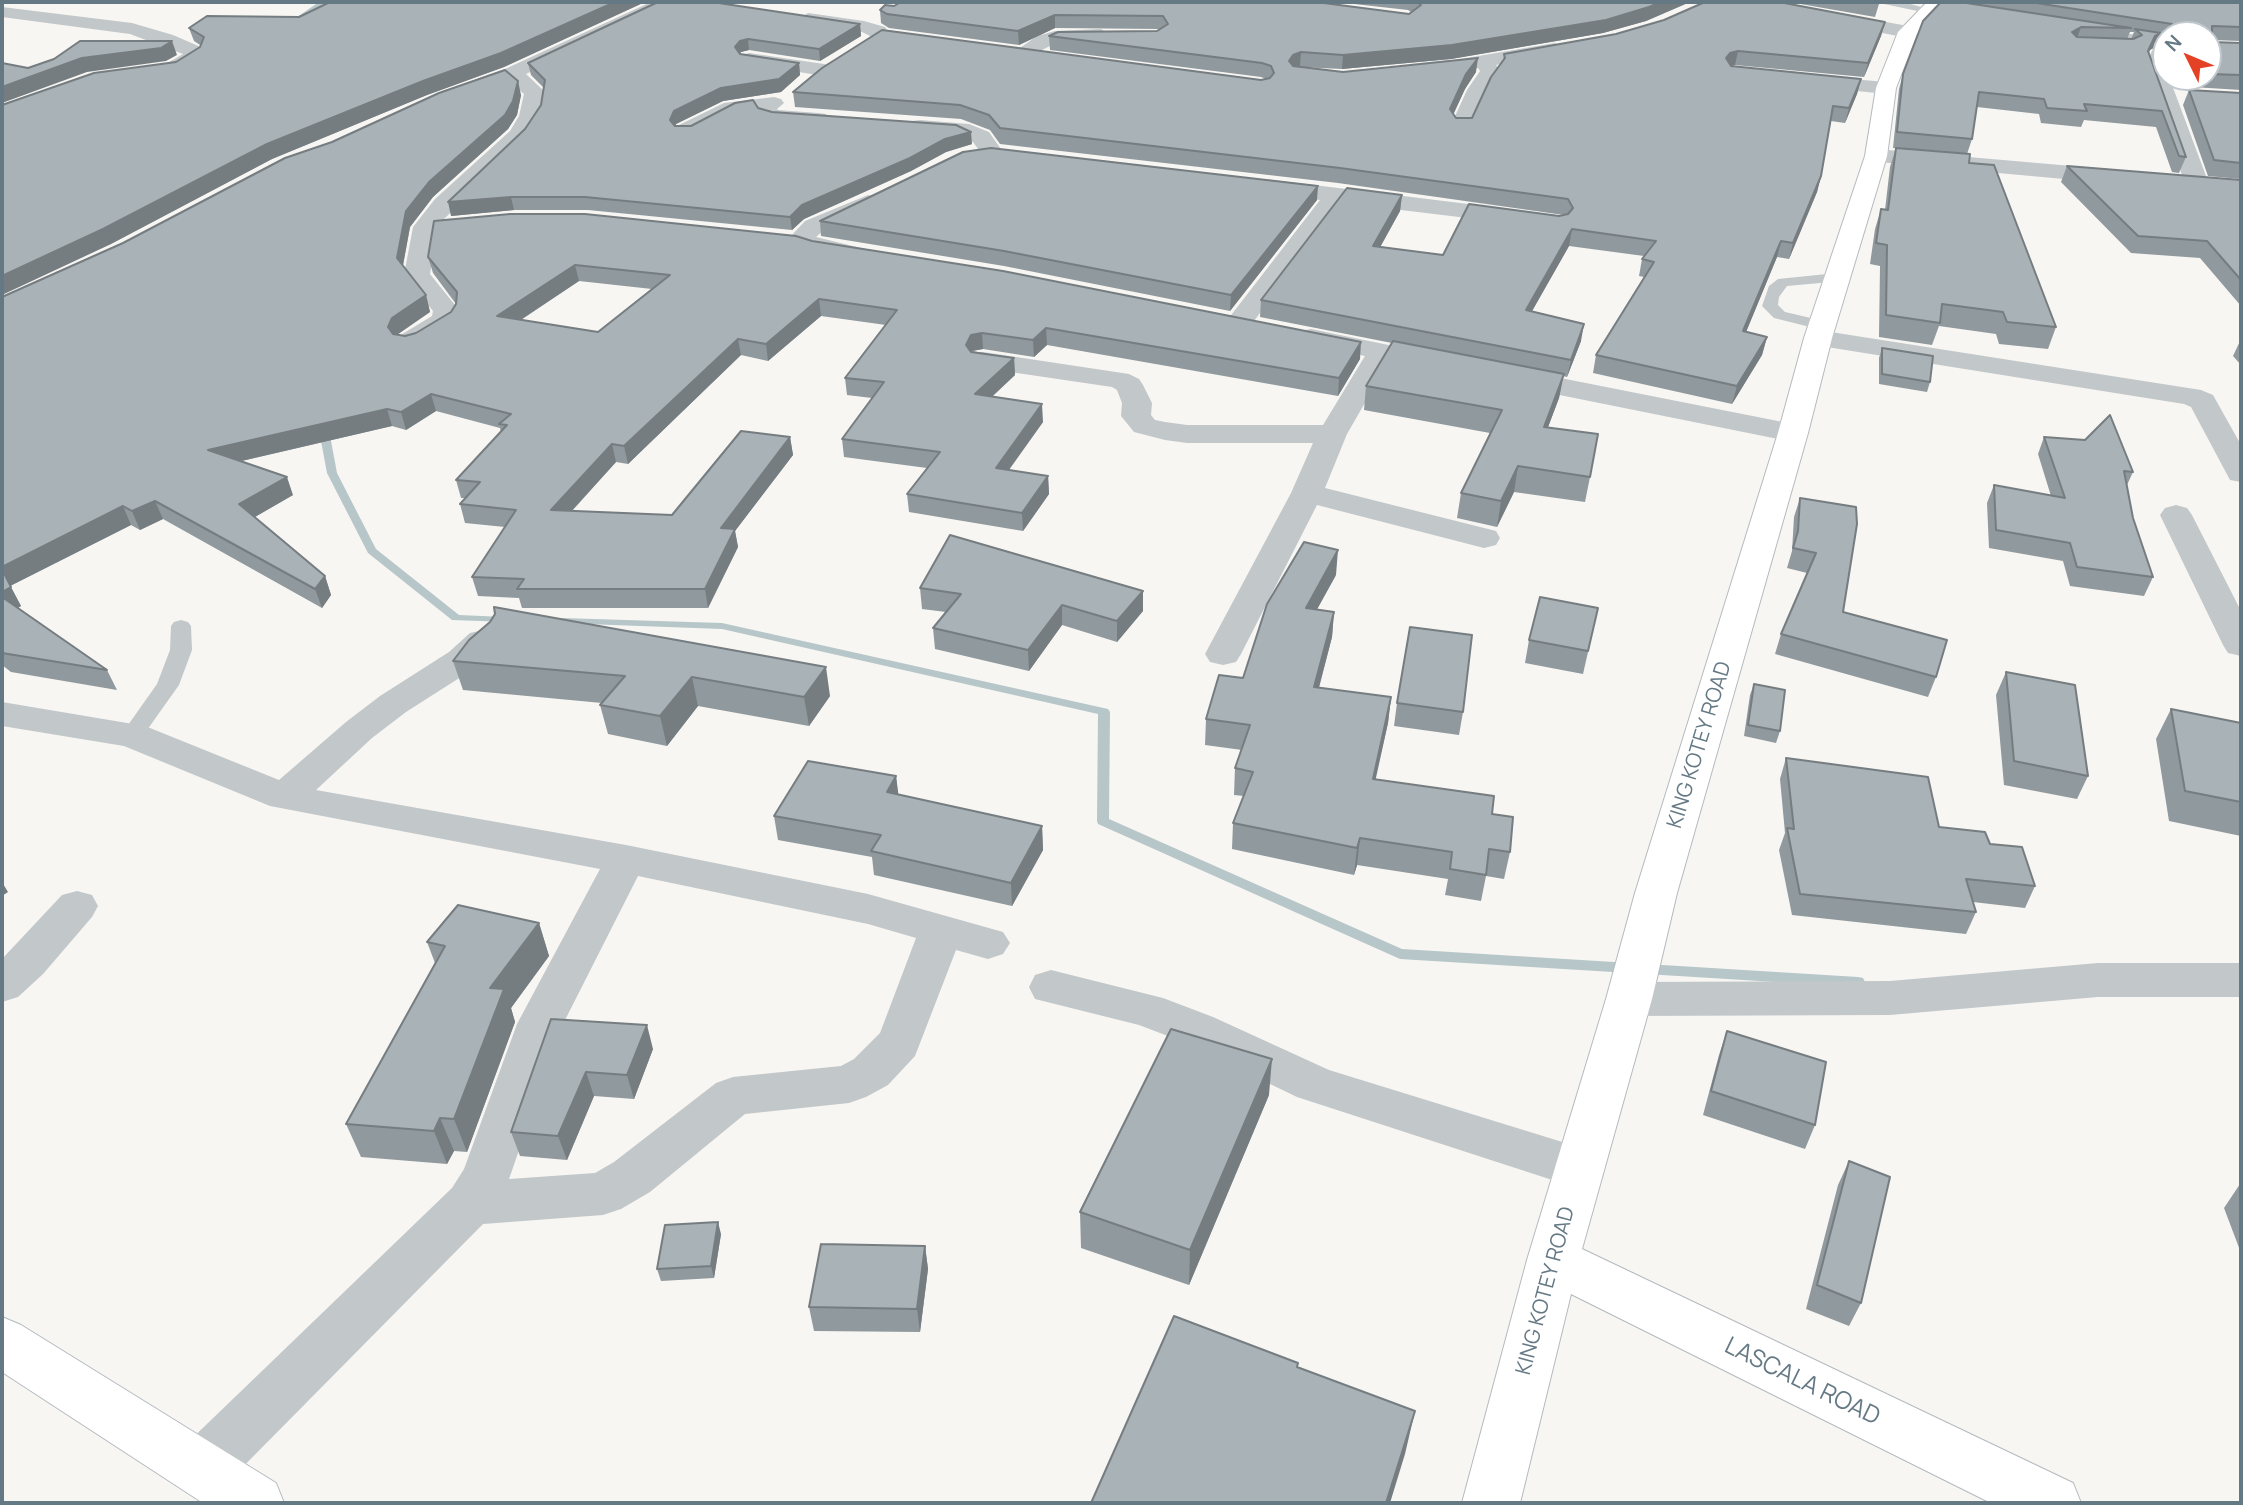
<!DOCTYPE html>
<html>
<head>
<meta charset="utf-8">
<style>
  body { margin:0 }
  #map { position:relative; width:2243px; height:1505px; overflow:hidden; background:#f7f6f3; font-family:Manrope,sans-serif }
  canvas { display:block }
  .frame { position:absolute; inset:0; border:4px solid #657985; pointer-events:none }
  .north { position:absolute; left:2152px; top:21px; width:70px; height:70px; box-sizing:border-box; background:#fff; border:2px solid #c1c9ce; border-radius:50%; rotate:313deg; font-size:19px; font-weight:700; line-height:28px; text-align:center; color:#657985 }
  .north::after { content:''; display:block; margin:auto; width:24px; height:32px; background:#e54225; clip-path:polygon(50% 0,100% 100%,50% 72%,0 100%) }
</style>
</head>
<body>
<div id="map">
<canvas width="2243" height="1505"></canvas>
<div class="frame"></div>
<div class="north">N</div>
</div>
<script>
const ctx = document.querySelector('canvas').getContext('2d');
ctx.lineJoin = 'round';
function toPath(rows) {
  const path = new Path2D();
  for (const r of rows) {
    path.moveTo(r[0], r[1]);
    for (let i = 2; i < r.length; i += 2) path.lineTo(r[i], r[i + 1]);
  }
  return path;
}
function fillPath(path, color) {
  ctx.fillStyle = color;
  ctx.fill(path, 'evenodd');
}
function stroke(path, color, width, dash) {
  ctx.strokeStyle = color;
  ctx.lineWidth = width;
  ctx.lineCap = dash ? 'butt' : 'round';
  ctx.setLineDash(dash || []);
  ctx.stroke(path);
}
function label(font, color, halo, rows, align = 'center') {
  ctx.font = font + ' Manrope,sans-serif';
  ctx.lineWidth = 7;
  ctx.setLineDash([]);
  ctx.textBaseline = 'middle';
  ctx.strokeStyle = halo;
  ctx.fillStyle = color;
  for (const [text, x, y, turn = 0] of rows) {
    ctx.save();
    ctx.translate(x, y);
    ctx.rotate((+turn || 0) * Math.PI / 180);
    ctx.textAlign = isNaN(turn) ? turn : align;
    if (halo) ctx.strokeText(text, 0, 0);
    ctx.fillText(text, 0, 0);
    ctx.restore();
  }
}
fillPath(toPath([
  [319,2,326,2,288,28,284,28,284,26,319,2],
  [323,422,328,425,337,473,376,549,459,615,505,617,511,620,509,622,452,620,368,553,327,473,318,425,323,422],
  [562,618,722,623,1108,709,1110,712,1109,819,1402,949,1858,977,1863,978,1865,982,1863,986,1858,987,1400,959,1098,824,1097,821,1098,714,722,629,558,623,556,621,562,618]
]), '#b7c6c8');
const secondary = toPath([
  [1927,2,1946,2,1917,34,1896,88,1887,156,1832,338,1808,433,1677,893,1652,999,1582,1249,2073,1483,2081,1503,1991,1503,1571,1294,1520,1503,1462,1503,1527,1260,1606,999,1635,893,1778,433,1804,338,1865,156,1876,88,1898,32,1927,2],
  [2,1317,21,1325,276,1483,284,1503,203,1503,2,1372,2,1317]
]);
stroke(secondary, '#b4babe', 2);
fillPath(toPath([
  [1883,2,1903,2,1932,10,1927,13,1884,4,1883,2],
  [2100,29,2166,40,2166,46,2096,34,2094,32,2100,29],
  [1837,273,1845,278,1842,281,1787,286,1779,297,1778,305,1785,312,1828,322,1830,325,1828,328,1822,330,1774,318,1762,306,1769,286,1778,279,1837,273],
  [181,620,188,622,191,626,192,650,179,685,140,740,124,740,121,735,157,684,170,650,171,626,174,622,181,620]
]), '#c2c7c9');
fillPath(toPath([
  [651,2,674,2,671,6,526,74,545,92,541,116,526,140,444,219,486,217,495,219,498,224,495,229,486,231,436,234,430,274,459,310,458,320,454,326,419,348,409,350,399,348,395,342,399,336,432,316,433,311,404,275,413,227,435,199,510,131,519,116,524,94,509,81,459,98,452,96,449,92,452,88,505,69,651,2],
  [1739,2,1776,2,1908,26,1918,32,1908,38,1748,7,1739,2],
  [2,7,132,23,173,35,203,48,206,52,202,59,179,73,152,78,145,76,142,72,145,68,166,64,183,54,130,34,2,17,2,7],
  [808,13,864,21,885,27,887,30,936,38,939,42,929,48,880,41,862,32,801,23,799,19,808,13],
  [1101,29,1111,35,1108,39,1056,43,1020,61,1010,55,1037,36,1055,31,1101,29],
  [1555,43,1565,49,1562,53,1496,65,1501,71,1487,90,1473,125,1470,130,1462,131,1454,130,1451,125,1467,90,1480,71,1478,68,1425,77,1418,75,1415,71,1418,67,1425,65,1555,43],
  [2166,46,2166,77,2169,77,2209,184,2205,189,2197,191,2189,189,2185,184,2145,65,2152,51,2166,46],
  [749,53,824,64,831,66,834,70,831,74,824,76,742,63,739,59,742,55,749,53],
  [1806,75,1886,82,1893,84,1896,88,1893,92,1886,94,1799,85,1796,81,1799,77,1806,75],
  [774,97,781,99,784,103,777,109,778,110,818,113,826,114,829,119,826,124,818,125,774,122,760,118,756,111,736,113,685,138,677,136,674,131,677,126,724,103,774,97],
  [920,120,969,124,989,132,1003,152,1000,157,992,159,984,157,973,142,957,135,912,131,909,126,912,121,920,120],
  [1876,149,2118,170,2126,172,2129,177,2126,182,2118,184,1868,161,1865,156,1868,151,1876,149],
  [1265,179,1517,210,1526,212,1529,217,1526,222,1517,224,1343,203,1248,329,1238,331,1228,329,1225,323,1320,200,1257,191,1253,186,1257,181,1265,179],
  [868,195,876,197,880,202,876,207,823,231,816,237,861,248,865,253,861,258,852,261,814,254,796,247,793,242,791,236,805,221,868,195],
  [1311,329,1437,355,1447,357,1451,363,1447,369,1437,371,1389,361,1347,434,1325,488,1496,531,1500,538,1496,545,1484,548,1317,505,1241,654,1236,662,1223,665,1210,662,1205,654,1291,493,1313,443,1187,443,1165,440,1134,432,1121,416,1122,403,1117,390,1112,387,983,368,973,366,969,360,973,354,983,352,1129,374,1139,379,1143,385,1152,403,1151,415,1155,420,1165,422,1187,425,1323,425,1365,356,1301,343,1297,337,1301,331,1311,329],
  [1818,330,2201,390,2213,395,2241,445,2241,482,2230,480,2191,407,2184,404,1808,344,1804,338,1808,332,1818,330],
  [1510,368,1793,424,1804,427,1808,433,1804,439,1793,442,1500,383,1496,377,1500,371,1510,368],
  [2176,505,2187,508,2192,515,2241,611,2241,656,2228,653,2223,645,2160,515,2165,508,2176,505],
  [483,630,496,633,501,641,496,649,475,668,406,712,372,738,316,790,626,845,868,894,1003,932,1010,943,1003,954,988,959,956,950,915,1056,888,1085,866,1097,849,1103,745,1114,650,1192,621,1209,603,1215,483,1224,221,1489,201,1497,181,1489,172,1469,181,1449,452,1188,464,1169,517,1024,600,869,270,806,124,746,2,726,2,702,145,726,279,780,346,722,380,696,449,652,470,633,483,630],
  [638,876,868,924,916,938,880,1033,854,1059,841,1066,733,1077,716,1083,614,1162,595,1173,509,1179,563,1024,638,876],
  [77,891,92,895,98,906,92,917,43,974,18,997,2,1002,2,959,62,895,77,891],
  [2098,963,2241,963,2241,997,2098,997,1890,1015,1629,1016,1613,1011,1606,999,1613,987,1629,982,1890,981,2098,963],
  [1051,970,1163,998,1213,1017,1329,1070,1598,1153,1605,1168,1598,1183,1580,1189,1297,1097,1181,1041,1139,1025,1035,999,1029,987,1035,975,1051,970]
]), '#c2c7c9');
fillPath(secondary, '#fff');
fillPath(toPath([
  [330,2,645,2,504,67,427,95,272,159,109,245,176,62,200,47,200,45,194,41,189,28,299,17],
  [1336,2,1690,2,1646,21,1603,33,1451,59,1342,69,1299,67,1343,72,1476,72,1465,89,1453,114,1456,118,1472,118,1503,62,1504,54,1885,22,1881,36,1864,77,1735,65,1732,66,1861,79,1857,94,1845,123,1831,121,1821,176,1817,192,1789,259,1777,257,1746,332,1767,337,1762,355,1732,404,1593,373,1596,355,1644,277,1639,276,1642,259,1644,256,1569,246,1532,311,1581,341,1567,377,1563,376,1559,398,1548,427,1590,477,1585,502,1514,492,1497,527,1457,518,1461,493,1490,433,1364,410,1366,386,1392,343,1260,317,1261,300,1402,195,1400,211,1380,247,1443,255,1564,215,1338,183,1000,144,990,130,961,119,795,107,793,92,1261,80,1266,79,1261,77,1050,50,1049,36,1157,31,1159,29,1055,28,1019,45,889,28,881,23,880,10,1409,14,1411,12,1408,10],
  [1789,2,1877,2,1879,4,1875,17],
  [1941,2,2241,2,2241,41,2212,40,2212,42,2241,43,2241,90,2176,86,2170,77,2208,77,2208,35,2166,35,2166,37,2159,36,2155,47,2150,50,2148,53,2186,157,2179,173,2172,172,2156,127,2084,120,2081,127,2041,123,2039,114,1977,107,1972,139,1967,154,1969,163,2056,327,2048,349,1999,344,1996,334,1939,326,1932,345,1879,337,1880,266,1870,264,1875,229,1881,209,1885,210,1890,167,1896,148,1893,148,1899,89,1903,74],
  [2130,32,2134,32,2131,39,2127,39],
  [860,24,861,36,820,61,749,50,741,52,740,54,799,63,800,75,781,92,723,101,676,124,675,126,691,126,758,108,772,112,972,144,946,152,911,171,804,219,792,230,588,210,514,210,451,216,525,129,541,105,544,88,531,75,528,63],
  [2189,90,2241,93,2241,179,2208,176,2183,105],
  [521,95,517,115,508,129,433,197,410,227,403,266,426,295,430,312,397,334,405,336,416,333,451,312,456,304,433,273,428,257,812,241,1360,359,1338,396,1047,345,1034,357,983,349,972,351,1014,358,1015,375,992,396,1043,422,1009,470,1048,476,1049,494,1023,531,909,512,907,494,927,468,844,457,842,439,872,398,847,395,845,378,886,325,821,316,768,361,741,355,628,464,616,462,572,511,672,515,790,437,793,455,735,531,738,547,708,608,522,608,519,598,478,596,472,577,505,527,465,523,460,504,466,498,461,498,456,480,501,432,500,428,436,411,406,430,392,426,242,461,293,495,255,517,325,576,331,595,322,608,163,519,140,530,131,525,10,586,21,606,18,608,107,670,117,690,11,672,2,665,2,297],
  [579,281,652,289,598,332,521,320],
  [2067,166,2241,180,2241,306,2200,258,2131,253,2061,182],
  [1317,200,1230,311,1004,266,821,236,820,221],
  [2241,339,2241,365,2233,356],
  [1882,348,1930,382,1927,392,1879,384,1879,358],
  [2044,437,2133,472,2127,485,2133,518,2153,577,2144,596,2070,586,2063,561,1989,548,1987,503,1994,485,2051,496,2038,454],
  [1800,498,1843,612,1936,677,1928,697,1775,654,1781,634,1807,573,1787,568,1792,551,1794,517],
  [1336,575,1317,609,1334,612,1332,637,1319,688,1391,697,1388,723,1375,779,1492,814,1510,852,1504,879,1486,876,1481,901,1445,895,1448,879,1357,865,1354,875,1232,849,1233,823,1244,796,1234,795,1235,768,1242,750,1205,745,1206,719],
  [920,588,1143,591,1143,611,1117,642,1062,625,1029,671,935,649,933,628,946,612,922,609],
  [1598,608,1583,674,1525,663,1529,640],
  [469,640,830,696,809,726,698,706,667,746,608,734,600,705,602,703,463,690,453,661],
  [2006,672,2088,776,2077,799,2004,785,1996,695],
  [1754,684,1780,731,1776,743,1744,736,1750,695],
  [1397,703,1463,712,1459,735,1394,726],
  [2171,709,2241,723,2241,836,2169,821,2156,739],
  [1786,758,1939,827,1990,844,2035,886,2025,908,1973,902,1976,912,1966,934,1792,915,1779,850,1785,833,1780,779],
  [896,776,898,795,1042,826,1043,850,1012,906,874,875,872,857,778,840,774,816],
  [539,923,549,956,511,1008,515,1022,467,1152,454,1151,447,1164,361,1157,346,1124,435,963,427,942],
  [551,1019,653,1049,634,1099,594,1096,567,1160,520,1156,511,1132],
  [1727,1031,1815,1125,1805,1149,1703,1115,1719,1055],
  [1269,1095,1189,1285,1081,1248,1080,1212],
  [1849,1161,1861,1303,1849,1326,1806,1309,1838,1185],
  [2240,1184,2241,1184,2241,1253,2224,1208],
  [721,1234,714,1278,661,1281,657,1269],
  [925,1246,928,1269,920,1332,814,1331,809,1307]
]), '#90999d');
fillPath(toPath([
  [615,2,645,2,504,67,427,95,272,159,109,245,2,295,2,276,267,144],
  [1661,2,1690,2,1646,21,1603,33,1451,59,1342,69,1343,55],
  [1055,15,1055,28,1019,45,1018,31],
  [1885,22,1881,36,1864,77,1868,63],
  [860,24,861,36,820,61,819,49],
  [2081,27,2076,41,2072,32],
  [2161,33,2155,47,2150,50,2143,66,2155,36],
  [748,39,749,50,741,52,736,59,735,47,740,41],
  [172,41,177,55,166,61,87,72,2,103,2,87,82,58],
  [1738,51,1735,65,1727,67,1726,58,1730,53],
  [1301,52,1300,66,1292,69,1289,61,1293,55],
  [1478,58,1476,72,1465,89,1449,124,1450,109,1466,74],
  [799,63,800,75,781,92,723,101,676,124,672,132,670,120,674,111,721,88],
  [1861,79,1857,94,1845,123,1849,108],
  [518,81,521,95,517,115,508,129,433,197,410,227,401,275,397,258,406,211,429,182],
  [971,132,972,144,946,152,911,171,804,219,792,230,790,217,802,205,945,139],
  [1821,176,1817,192,1789,259,1793,243],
  [1318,186,1317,200,1230,311,1231,295],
  [1402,195,1400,211,1372,262,1373,246],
  [511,197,514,210,451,216,448,202],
  [1572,229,1569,246,1523,327,1526,310],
  [1781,241,1777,257,1739,349,1743,331],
  [575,265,579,281,502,332,497,316],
  [426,295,430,312,397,335,393,343,388,327,392,318],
  [819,299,821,316,768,361,766,344],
  [1584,324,1581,341,1567,377,1571,360],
  [1046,328,1047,345,1034,357,1033,340],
  [982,333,983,349,972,351,967,361,966,345,971,335],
  [1767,337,1762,355,1732,404,1737,386],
  [738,339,741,355,628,464,624,446],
  [1361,342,1360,359,1338,396,1339,378],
  [1014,358,1015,375,977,411,975,394],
  [1564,374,1559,398,1539,451,1544,427],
  [431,394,436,411,406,430,401,412],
  [1042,404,1043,422,997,486,996,468],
  [387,409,392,426,215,467,208,450],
  [790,437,793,455,735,531,738,547,708,608,705,589,721,528],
  [612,444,616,462,556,528,551,510],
  [1518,466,1514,492,1497,527,1501,501],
  [1048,476,1049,494,1023,531,1022,513],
  [287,477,293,495,246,522,239,504],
  [155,501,163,519,140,530,132,511],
  [123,506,131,525,10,586,2,569,2,567],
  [1338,550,1336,575,1304,633,1306,608],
  [325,576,331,595,322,608,315,589],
  [11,587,21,606,8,613,2,602,2,592],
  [1143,591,1143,611,1117,642,1117,621],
  [1062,605,1062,625,1029,671,1028,650],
  [1334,612,1332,637,1312,713,1314,687],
  [826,667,830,696,809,726,804,697],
  [692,677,698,706,667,746,660,716],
  [1391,697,1388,723,1370,805,1373,779],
  [896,776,899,799,887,792],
  [1042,826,1043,850,1012,906,1011,883],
  [1360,838,1357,865,1354,875,1357,848],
  [2,882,8,892,2,896],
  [539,923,549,956,511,1008,515,1022,467,1152,454,1119,490,988],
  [647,1025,653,1049,634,1099,627,1075],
  [1272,1059,1269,1095,1189,1285,1190,1250],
  [586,1072,594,1096,567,1160,558,1136],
  [440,1118,454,1151,447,1164,434,1131],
  [718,1222,721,1234,714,1278,711,1266],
  [925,1246,928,1269,920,1332,917,1309],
  [1415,1411,1405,1454,1390,1503,1386,1503]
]), '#767d80');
const building = toPath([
  [330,2,615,2,501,53,423,81,267,144,103,229,2,276,2,105,94,73,176,62,200,47,204,37,189,28,207,16,299,17,330,2],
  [658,2,712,2,860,24,819,49,748,39,740,41,735,47,740,54,799,63,779,79,721,88,674,111,670,120,675,126,691,126,735,103,753,100,758,108,772,112,956,125,971,132,945,139,910,158,802,205,790,217,585,197,511,197,448,202,525,129,541,105,545,80,528,63,658,2],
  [901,2,1316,2,1409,14,1421,5,1417,2,1661,2,1649,7,1606,20,1452,45,1343,55,1301,52,1293,55,1289,61,1293,66,1343,72,1478,58,1466,74,1450,109,1456,118,1472,118,1491,77,1505,58,1504,54,1616,34,1664,20,1705,2,1779,2,1885,22,1868,63,1738,51,1730,53,1726,58,1731,66,1861,79,1849,108,1833,106,1821,176,1793,243,1781,241,1743,331,1767,337,1737,386,1596,355,1654,262,1642,259,1656,241,1572,229,1526,310,1584,324,1571,360,1261,300,1347,188,1402,195,1373,246,1443,255,1469,204,1559,216,1568,214,1573,208,1568,199,1340,168,1000,128,989,115,960,105,793,92,822,68,882,30,1261,80,1270,78,1274,73,1271,66,1262,63,1049,36,1058,32,1157,31,1168,24,1163,16,1055,15,1018,31,887,14,880,10,885,5,894,6,901,2],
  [1941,2,1960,2,2131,28,2081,27,2072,32,2077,37,2133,39,2142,35,2135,29,2161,33,2155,36,2148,51,2186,157,2179,156,2162,111,2084,104,2087,111,2047,108,2044,99,1979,92,1972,139,1897,132,1903,74,1923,21,1941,2],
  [2030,2,2241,2,2241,27,2212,26,2212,42,2241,43,2241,75,2208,74,2208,35,2172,35,2172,24,2030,2],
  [80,41,172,41,161,48,82,58,2,87,2,63,28,68,54,59,80,41],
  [505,70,518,81,513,101,505,115,429,182,406,211,397,258,426,295,392,318,388,327,393,334,405,336,416,333,451,312,456,304,457,292,428,257,434,221,510,214,585,214,796,236,812,241,1003,271,1361,342,1339,378,1046,328,1033,340,982,333,971,335,966,345,971,352,1014,358,975,394,1042,404,996,468,1048,476,1022,513,907,494,940,452,842,439,884,382,845,378,897,310,819,299,766,344,738,339,624,446,612,444,551,510,672,515,741,431,790,437,721,528,735,529,705,589,517,589,524,579,472,577,516,510,460,504,480,482,456,480,507,425,499,424,511,414,431,394,401,412,387,409,208,450,287,477,239,504,325,576,315,589,155,501,132,511,123,506,2,567,2,297,123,243,285,158,332,142,439,93,505,70],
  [575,265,670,275,598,332,497,316,575,265],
  [2189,90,2241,93,2241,163,2214,160,2189,90],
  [991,148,1318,186,1231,295,1004,251,820,221,963,152,991,148],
  [1896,148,1970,154,1969,163,1994,165,2056,327,2007,322,2003,312,1942,304,1940,323,1886,315,1887,245,1876,243,1881,209,1888,210,1896,148],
  [2067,166,2241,180,2241,280,2207,241,2138,236,2067,166],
  [1393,341,1564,374,1544,427,1598,434,1590,477,1518,466,1501,501,1461,493,1502,410,1366,386,1393,341],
  [1882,348,1933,356,1930,382,1882,374,1882,348],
  [2110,415,2133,472,2124,471,2133,518,2153,577,2077,567,2070,543,1996,530,1994,485,2065,498,2044,437,2085,440,2110,415],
  [1800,498,1856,507,1857,524,1843,612,1947,640,1936,677,1781,634,1816,553,1793,548,1798,531,1800,498],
  [950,535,1143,591,1117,621,1062,605,1028,650,933,628,961,594,920,588,950,535],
  [1304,542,1338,550,1306,608,1334,612,1314,687,1391,697,1373,779,1494,796,1492,814,1513,817,1510,852,1489,849,1486,875,1450,869,1452,852,1360,838,1357,848,1233,823,1253,772,1235,768,1250,725,1206,719,1219,675,1243,678,1267,604,1304,542],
  [2,569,11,587,2,592,2,569],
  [2,597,107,670,2,653,2,597],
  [1540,597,1598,608,1588,651,1529,640,1540,597],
  [494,607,826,667,804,697,692,677,660,716,600,705,625,676,453,661,469,640,490,622,495,614,494,607],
  [1410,627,1472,635,1463,712,1397,703,1410,627],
  [2006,672,2075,685,2088,776,2014,761,2006,672],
  [1754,684,1785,690,1780,731,1748,725,1754,684],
  [2171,709,2241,723,2241,802,2185,791,2171,709],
  [1786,758,1928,777,1939,827,1985,832,1990,844,2022,847,2035,886,1966,879,1976,912,1800,894,1787,828,1794,829,1786,758],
  [808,761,896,776,887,792,1042,826,1011,883,871,851,881,835,774,816,808,761],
  [458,905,539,923,490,988,504,989,454,1119,440,1118,434,1131,346,1124,445,946,427,942,458,905],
  [551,1019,647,1025,627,1075,586,1072,558,1136,511,1132,551,1019],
  [1171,1029,1272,1059,1190,1250,1080,1212,1171,1029],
  [1727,1031,1826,1062,1815,1125,1711,1091,1727,1031],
  [1849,1161,1890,1177,1861,1303,1817,1285,1849,1161],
  [718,1222,711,1266,657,1269,665,1225,718,1222],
  [821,1244,925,1246,917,1309,809,1307,821,1244],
  [1174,1316,1298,1363,1297,1367,1415,1411,1386,1503,1091,1503,1174,1316]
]);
fillPath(building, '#a8b2b7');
stroke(building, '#767d80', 2);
label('21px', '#657985', '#fff', [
  ["KING KOTEY ROAD",1700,745,-73],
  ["KING KOTEY ROAD",1546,1291,-75]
]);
label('24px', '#657985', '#fff', [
  ["LASCALA ROAD",1802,1382,26]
]);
</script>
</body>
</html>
